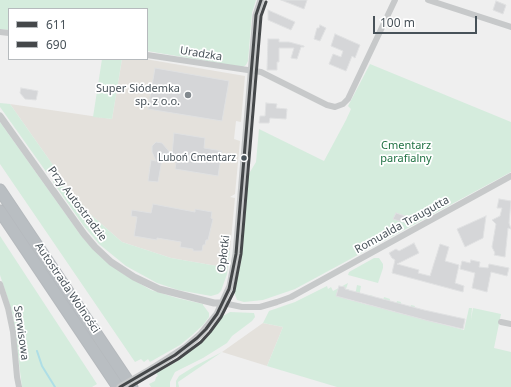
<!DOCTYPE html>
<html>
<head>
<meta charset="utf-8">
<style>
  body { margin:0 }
  #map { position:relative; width:511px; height:387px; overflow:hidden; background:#efefef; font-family:"Noto Sans",sans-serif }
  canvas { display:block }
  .legend { position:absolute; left:8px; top:8px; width:140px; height:52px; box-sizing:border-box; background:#fff; border:1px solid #b6babd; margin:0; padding:5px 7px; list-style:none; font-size:12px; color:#485259 }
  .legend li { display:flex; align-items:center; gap:8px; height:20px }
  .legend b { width:20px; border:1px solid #b6babd }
  .scale { position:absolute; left:373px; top:16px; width:104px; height:18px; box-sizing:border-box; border:2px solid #485259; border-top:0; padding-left:5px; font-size:12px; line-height:14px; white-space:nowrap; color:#485259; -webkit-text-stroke:3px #fff; paint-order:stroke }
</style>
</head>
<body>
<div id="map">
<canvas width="511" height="387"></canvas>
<ul class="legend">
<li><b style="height:5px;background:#45484a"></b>611</li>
<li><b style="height:5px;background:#45484a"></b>690</li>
</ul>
<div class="scale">100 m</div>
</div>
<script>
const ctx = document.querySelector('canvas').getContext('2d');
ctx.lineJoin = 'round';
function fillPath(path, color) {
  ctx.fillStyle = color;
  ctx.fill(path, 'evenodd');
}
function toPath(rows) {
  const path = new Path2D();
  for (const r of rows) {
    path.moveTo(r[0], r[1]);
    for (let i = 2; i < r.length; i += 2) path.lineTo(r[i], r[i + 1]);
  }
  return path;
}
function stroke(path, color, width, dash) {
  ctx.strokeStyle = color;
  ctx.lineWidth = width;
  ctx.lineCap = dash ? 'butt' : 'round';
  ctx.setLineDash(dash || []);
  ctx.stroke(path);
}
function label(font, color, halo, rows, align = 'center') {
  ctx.font = font + ' "Noto Sans",sans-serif';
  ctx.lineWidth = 3.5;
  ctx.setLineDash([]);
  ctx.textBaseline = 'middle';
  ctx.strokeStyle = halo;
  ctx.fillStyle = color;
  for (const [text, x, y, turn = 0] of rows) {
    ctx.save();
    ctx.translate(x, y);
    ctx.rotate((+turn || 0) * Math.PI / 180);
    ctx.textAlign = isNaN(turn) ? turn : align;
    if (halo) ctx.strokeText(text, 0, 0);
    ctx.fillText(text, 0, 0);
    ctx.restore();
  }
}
fillPath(toPath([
  [122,59,145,59,245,76,241,122,236,121,234,139,240,141,235,194,230,197,235,198,230,250,217,266,171,258,122,242,90,214,81,205,10,104,112,119],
  [263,323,283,327,267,366,222,352]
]), '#e4e1dc');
fillPath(toPath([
  [0,0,256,0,252,13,248,61,246,65,243,67,147,51,147,9,9,9,9,30,0,29],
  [102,59,122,59,112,119,93,117],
  [370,64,511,122,511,172,295,289,263,300,244,302,237,300,234,292,241,262,247,177,256,162,259,129,324,161,346,120,351,109,348,106],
  [0,103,10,104,53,165,48,169,49,173,47,173,0,107],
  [0,122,82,237,102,258,125,275,151,290,177,298,203,304,203,305,209,313,209,317,203,325,191,336,180,345,150,362,148,359,144,362,141,359,135,362,0,164],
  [57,178,68,193,71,191,90,214,122,242,171,258,217,266,230,250,227,274,221,291,218,294,211,296,178,290,157,283,126,266,99,244,83,225,53,182,54,179],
  [0,236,97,384,92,387,22,387,13,315,0,275],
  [374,258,379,258,383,264,383,268,378,283,348,275,349,272],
  [348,283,346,289,349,289,347,299,354,301,357,285,361,286,358,302,368,305,370,295,373,296,370,305,381,308,384,297,390,299,388,310,395,312,397,301,401,302,399,313,408,315,411,305,415,306,412,316,464,330,469,308,472,308,471,320,473,308,501,314,494,348,511,352,511,387,337,387,267,366,283,327,263,323,269,311,295,302,327,286,328,289,331,287,333,291],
  [230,312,254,313,255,317,252,321,232,336,227,343,203,358,175,372,170,382,170,387,151,387,149,384,155,381,156,377,158,376,156,373,176,362,198,345,212,331,223,316],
  [222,352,178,382,179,387,176,387,176,381,179,376,195,366]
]), '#d5ecdd');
stroke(toPath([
  [37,351,42,366,55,387]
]), '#aedee6', 2);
const building = toPath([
  [281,0,307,0,304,9,281,0],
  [496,1,506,5,503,14,493,10,496,1],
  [268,10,295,22,291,30,268,20,268,10],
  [320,25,326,28,320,41,314,39,317,28,319,28,320,25],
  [335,34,360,45,355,58,352,56,346,71,329,64,333,54,341,57,343,51,331,46,335,34],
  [268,39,279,39,279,42,289,42,304,46,304,47,301,47,297,59,291,58,294,48,279,48,279,62,277,62,277,70,267,70,268,39],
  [155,68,229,81,222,121,148,109,155,68],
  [21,88,38,91,36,100,25,99,20,93,21,88],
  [266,103,277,104,276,108,287,109,286,119,270,118,269,123,259,123,260,116,265,116,266,103],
  [174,133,205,138,204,148,222,151,218,176,175,169,177,156,163,154,158,182,148,181,151,160,156,161,152,152,152,146,156,142,162,143,172,155,174,133],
  [499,199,511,201,509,223,511,229,508,228,505,257,494,255,495,253,492,247,496,224,492,220,500,216,502,208,497,208,499,199],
  [153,204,195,212,195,209,212,212,211,218,213,219,208,240,206,240,205,245,203,245,202,251,193,251,193,249,180,247,181,242,157,238,157,240,134,236,137,217,131,216,132,210,151,213,153,204],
  [396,213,408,217,406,223,393,219,396,213],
  [486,216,483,238,465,247,457,229,486,216],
  [414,243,419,253,397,264,419,270,418,273,430,276,440,244,449,247,445,261,459,265,455,283,464,286,463,292,392,273,395,260,392,258,389,253,396,249,399,251,414,243],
  [471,260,480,262,479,267,488,268,489,264,509,268,507,276,491,272,487,292,472,288,475,273,460,269,462,261,470,263,471,260],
  [339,286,345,287,345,289,424,310,465,319,463,329,429,321,336,296,339,286]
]);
fillPath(building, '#d5d6d8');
stroke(building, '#e0e1e2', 1);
const motorway = toPath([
  [0,190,132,387],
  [0,211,118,387]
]);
stroke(motorway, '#b5b9bd', 13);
stroke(toPath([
  [428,0,511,27],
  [0,32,9,33],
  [147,55,261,72,327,105,335,107,343,104,348,99,395,0],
  [0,284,8,308,13,332,17,377,19,387],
  [223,303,242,307,260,307,277,302,291,297,511,176],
  [501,322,511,324]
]), '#c7c9ca', 6);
stroke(toPath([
  [0,116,84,234,95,247,111,262,134,277,159,289,214,303,223,303],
  [153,368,186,347,201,334,217,314,230,286,236,254,256,15,261,0]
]), '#c7c9ca', 7);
stroke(motorway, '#b9bec2', 11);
stroke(toPath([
  [120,387,153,368]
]), '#c7c9ca', 7);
stroke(toPath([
  [120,387,175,355,197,338,206,329,217,314,229,289,236,254,256,15,261,0]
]), '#45484a', 3);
stroke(toPath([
  [130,387,178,359,201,342,210,332,221,317,234,291,241,254,261,16,266,2]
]), '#45484a', 3);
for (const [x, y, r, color] of [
  [188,95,4,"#82898e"],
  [244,158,3.5,"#485259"]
]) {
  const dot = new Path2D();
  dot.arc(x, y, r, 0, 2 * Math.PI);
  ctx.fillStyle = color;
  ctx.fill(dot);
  stroke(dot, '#fff', 1.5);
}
label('10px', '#485259', '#fff', [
  ["Luboń Cmentarz",236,158]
], 'right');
label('11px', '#485259', '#fff', [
  ["Uradzka",201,54,9],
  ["Przy Autostradzie",77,204,53],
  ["Romualda Traugutta",402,225,-29],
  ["Opłotki",224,254,-83],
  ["Autostrada Wolności",67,288,56],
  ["Serwisowa",21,333,82]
]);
label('11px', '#485259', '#fff', [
  ["Super Siódemka",180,89],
  ["sp. z o.o.",180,102]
], 'right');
label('11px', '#217244', '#fff', [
  ["Cmentarz",406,146],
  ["parafialny",406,159]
]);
</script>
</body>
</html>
